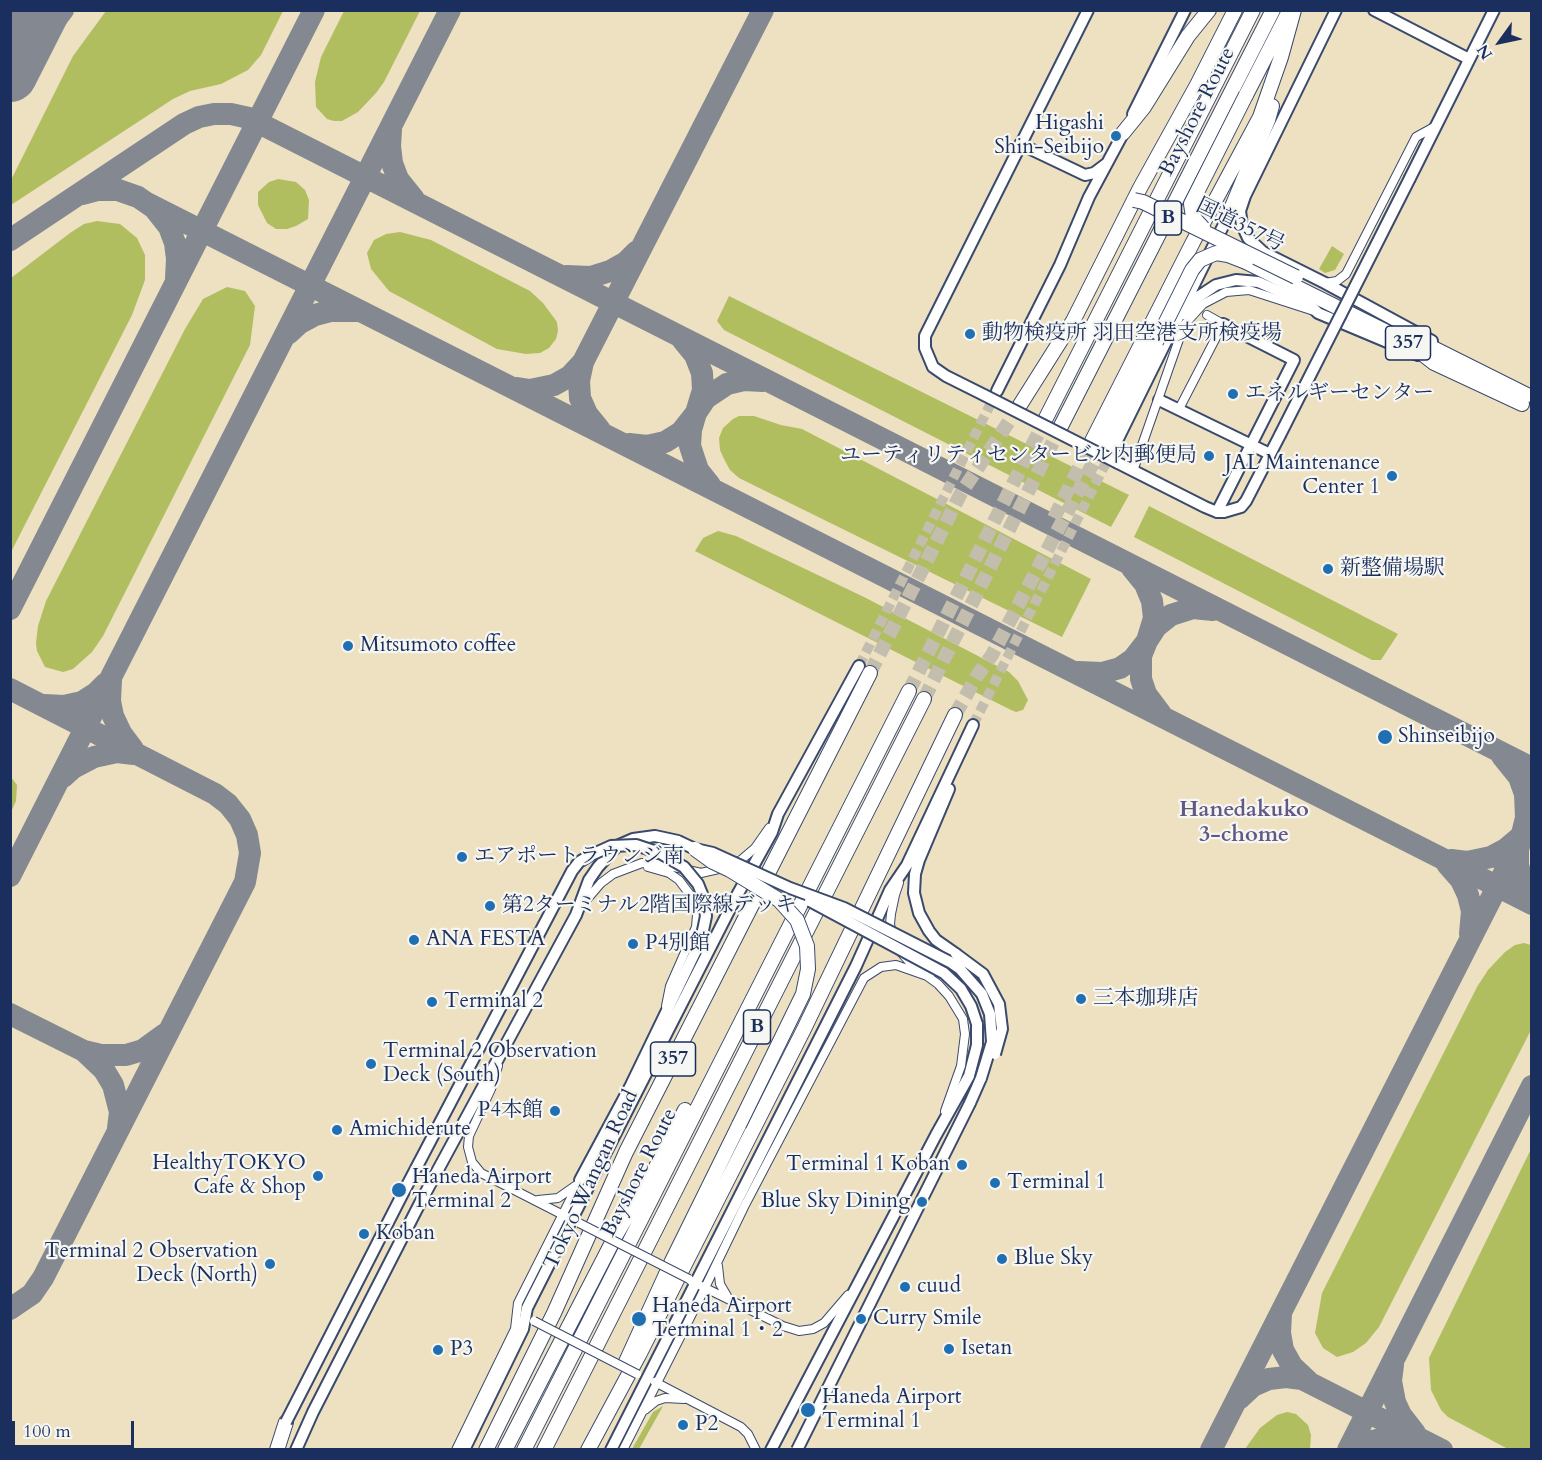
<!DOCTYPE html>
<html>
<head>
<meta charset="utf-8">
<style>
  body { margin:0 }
  #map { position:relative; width:1542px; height:1460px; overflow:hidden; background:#ede1c2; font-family:Cardo,serif }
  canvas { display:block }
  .frame { position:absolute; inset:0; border:12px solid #1b2f5e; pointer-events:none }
  .north { position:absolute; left:1470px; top:12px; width:60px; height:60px; -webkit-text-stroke:4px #f6f6f2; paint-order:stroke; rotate:237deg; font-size:16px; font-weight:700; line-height:24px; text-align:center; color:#1b2f5e }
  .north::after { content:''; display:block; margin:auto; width:21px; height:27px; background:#1b2f5e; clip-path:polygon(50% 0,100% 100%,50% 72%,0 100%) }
  .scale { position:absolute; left:12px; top:1421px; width:122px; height:27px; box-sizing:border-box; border:3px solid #1b2f5e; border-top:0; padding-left:8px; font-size:18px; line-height:21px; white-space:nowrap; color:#1b2f5e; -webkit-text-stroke:4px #f6f6f2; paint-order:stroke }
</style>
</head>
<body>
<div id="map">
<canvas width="1542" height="1460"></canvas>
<div class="frame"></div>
<div class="north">N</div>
<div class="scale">100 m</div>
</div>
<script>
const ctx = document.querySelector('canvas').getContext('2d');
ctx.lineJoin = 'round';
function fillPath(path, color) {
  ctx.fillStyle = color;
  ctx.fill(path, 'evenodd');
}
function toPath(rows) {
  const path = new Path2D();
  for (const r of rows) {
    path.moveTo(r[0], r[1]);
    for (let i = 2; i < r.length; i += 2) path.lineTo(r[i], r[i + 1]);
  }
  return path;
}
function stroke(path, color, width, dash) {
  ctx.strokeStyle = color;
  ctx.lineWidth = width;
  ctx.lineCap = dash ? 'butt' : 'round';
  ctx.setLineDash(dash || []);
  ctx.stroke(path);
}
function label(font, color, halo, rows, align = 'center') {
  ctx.font = font + ' Cardo,"Noto Serif JP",serif';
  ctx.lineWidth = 4.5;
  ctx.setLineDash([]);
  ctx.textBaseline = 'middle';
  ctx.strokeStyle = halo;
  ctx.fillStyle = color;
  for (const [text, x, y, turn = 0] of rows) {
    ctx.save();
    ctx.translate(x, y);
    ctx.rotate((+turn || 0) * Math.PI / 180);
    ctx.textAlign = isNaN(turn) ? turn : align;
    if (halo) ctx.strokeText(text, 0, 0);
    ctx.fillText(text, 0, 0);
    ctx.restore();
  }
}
fillPath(toPath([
  [106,11,283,11,261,55,248,70,221,84,190,91,173,99,11,205,11,180,73,56],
  [344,11,420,11,384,82,376,93,358,112,342,121,334,121,327,119,316,107,315,82,321,57],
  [278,179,296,182,305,190,309,200,308,219,296,226,287,229,276,229,267,223,258,205,258,192,269,182],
  [97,221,120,224,137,238,145,255,145,280,132,315,11,552,11,278,70,233,84,224],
  [400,232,431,240,530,291,543,303,557,322,558,331,556,339,549,348,540,353,526,354,497,349,389,291,371,269,367,253,374,240,386,234],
  [1332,246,1344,254,1335,270,1325,273,1319,269],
  [227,287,245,291,255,306,250,345,103,636,92,652,73,669,63,672,45,667,37,651,36,643,38,626,46,601,185,329,203,299],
  [729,296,1129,495,1111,527,724,330,717,321],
  [739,416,754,416,781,425,802,429,1091,579,1062,637,739,478,730,470,724,459,720,450,719,438,723,428,733,419],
  [1149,506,1398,634,1381,660,1372,660,1134,537],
  [718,531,736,536,864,597,1009,672,1018,681,1028,700,1023,710,1016,712,1011,710,695,551,703,538],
  [11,777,17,785,16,801,11,812],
  [1524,943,1531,945,1531,1030,1379,1327,1366,1343,1353,1352,1337,1357,1323,1348,1315,1333,1322,1293,1477,987,1488,970,1505,952,1515,945],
  [1531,1149,1531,1449,1508,1449,1448,1417,1441,1410,1431,1390,1429,1358],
  [663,1406,639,1449,632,1449,653,1412],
  [1287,1412,1296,1414,1308,1425,1311,1435,1310,1449,1245,1449,1260,1428,1277,1415]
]), '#b0be60');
stroke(toPath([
  [10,78,63,10],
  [391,130,390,146,392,163,398,179,414,199],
  [82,194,97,190,118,190,138,197,154,208,169,227,175,243,177,259,176,278],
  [147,203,1532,904],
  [10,240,184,124,199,117,214,114,231,114,249,118,1532,768],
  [566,276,591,277,610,271,626,262,636,252],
  [288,334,300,323,315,315,330,311,357,311],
  [517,388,530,390,554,385,570,376,583,362],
  [600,430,587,414,580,398,579,381,583,362,763,10],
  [629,444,647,446,665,442,681,432,696,413,703,390,702,373,695,355,682,339],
  [710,485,698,470,690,446,691,430,696,413,706,398,727,384,744,380,763,381],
  [10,609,314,10],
  [1078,672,1102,673,1120,668,1133,659,1147,641,1154,618,1152,601,1145,584,1132,568],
  [111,680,110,701,113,716,121,733,133,749],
  [10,689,215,794,228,804,240,819,247,835,250,853,245,882,43,1278,32,1294,10,1309],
  [44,705,64,706,82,702,96,693,105,684],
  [1161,714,1146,694,1141,679,1141,656,1147,641,1156,627,1171,615,1193,608,1213,610],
  [1502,756,1519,777,1525,794,1526,818,1518,850,1518,865,1523,884,1532,898],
  [63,777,73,768,94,757,117,752,134,754],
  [1451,860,1467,862,1491,857,1506,849,1519,838],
  [1447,864,1461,880,1468,895,1472,911,1470,934],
  [10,876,450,10],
  [10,1014,88,1053],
  [84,1051,101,1055,126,1055,143,1050,165,1034],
  [84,1051,104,1070,113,1085,120,1112,118,1128],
  [1281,1314,1280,1333,1283,1350,1292,1366,1308,1381],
  [1393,1365,1391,1381,1395,1402,1401,1415,1415,1433],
  [1239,1399,1253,1386,1269,1379,1286,1377,1302,1379,1442,1450],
  [1211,1450,1532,818],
  [1348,1450,1532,1086],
  [1357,1450,1373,1441,1385,1438,1413,1438]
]), '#848890', 22);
stroke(toPath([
  [10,75,43,10]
]), '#848890', 54);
stroke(toPath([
  [859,666,996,393],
  [973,725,1112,451]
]), '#c3bdae', 10, [10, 5]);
stroke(toPath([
  [1054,518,1092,441],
  [870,673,961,493,1020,405],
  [909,691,1046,418],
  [924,699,1061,426],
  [955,715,977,676,992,655,1102,446]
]), '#c3bdae', 14, [14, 7]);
const street = toPath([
  [1325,283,1337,281,1346,274,1416,137,1436,126],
  [1179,409,1223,324,1207,315],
  [1133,471,1184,325,1203,304,1226,292,1249,290,1314,311],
  [734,863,741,860,755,848,769,828],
  [648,867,669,873,679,880,694,900,697,915,696,927,670,986,666,1006],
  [583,904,601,883,613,874,642,863,661,864,701,873,723,868],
  [892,935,890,924,891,914,895,895,899,883],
  [898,949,913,966,938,984,949,996,963,1019,965,1034,961,1066,945,1111],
  [498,1066,491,1089,469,1136,468,1147,472,1162,481,1173,567,1217],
  [538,1200,558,1198,575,1186],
  [718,1266,720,1284,727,1296],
  [691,1281,783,1326,799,1331,813,1329,824,1323,848,1295],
  [655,1382,741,1427,748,1434,756,1450],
  [645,1410,656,1401,665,1398,684,1399],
  [456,1450,515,1329,518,1303,580,1180],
  [623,1450,701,1296,744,1207,864,978,881,967,896,965,930,977]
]);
const secondary = toPath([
  [1336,10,1245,196,1240,211,1242,225,1248,238,1263,252,1325,283,1432,341],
  [1374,10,1469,59],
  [1133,114,1185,10],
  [1020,144,1085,175,1094,173,1106,164],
  [1410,178,1494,10],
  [1183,314,1198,297,1216,285,1236,280,1258,282,1309,304,1318,313,1418,355],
  [997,391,1060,265,1089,197,1126,128],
  [984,395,946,376,933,367,925,348,925,336,1088,10],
  [1159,400,1270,454],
  [1112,451,1232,208],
  [1118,463,1205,507,1217,512,1224,512,1241,507,1246,501,1280,435],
  [1217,512,1294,360,1223,324],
  [949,789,919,860,915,874,914,893,919,913,929,931,936,940,956,954],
  [970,1103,981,1078],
  [580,1180,631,1085,701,940],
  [296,1450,313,1412,420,1203,576,915,589,880,598,867,617,846,633,839,655,836,678,841],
  [464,1450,523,1329,527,1308,572,1219,735,899,772,832,778,814,859,666],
  [611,1450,856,966,890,890,907,865,973,725],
  [771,1450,936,1135,969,1076,977,1045,977,1024]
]);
const highway = toPath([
  [1246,95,1287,15],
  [1123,133,1144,107,1188,36,1209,10],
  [1229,214,1268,120,1272,106],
  [1246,262,1407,342,1434,363,1522,404],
  [1407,335,1527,395],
  [1020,405,1073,321,1140,188,1197,85,1235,10],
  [1046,418,1253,10],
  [1061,426,1273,10],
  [1092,441,1193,242,1260,117,1281,57,1294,10],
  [1102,446,1156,342],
  [625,1364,672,1261,739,1125],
  [277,1450,286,1422],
  [486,1450,554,1313,626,1152,870,673],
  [505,1450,616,1235,655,1169,685,1110],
  [524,1450,909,691],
  [544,1450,924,699],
  [588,1450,639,1355,804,1029,955,715]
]);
stroke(street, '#3a4a6d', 10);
stroke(secondary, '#3a4a6d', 14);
stroke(highway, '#3a4a6d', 16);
stroke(street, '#fff', 8);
stroke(secondary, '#fff', 10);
stroke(highway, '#fff', 14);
const streetBridge = toPath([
  [579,1223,689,1279],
  [534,1321,637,1374]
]);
const secondaryBridge = toPath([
  [984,395,1118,463],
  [1280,435,1410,178],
  [678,841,695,849,713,853,790,888,844,908,950,962,960,969,982,994,990,1014,992,1042,981,1078],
  [810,901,944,973,961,989,971,1006,977,1024],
  [956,954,983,974,999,1004,1002,1029,995,1054],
  [286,1422,401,1197,572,871,579,862,589,856,611,846,636,845,660,853,684,867,698,884,702,894,706,916,701,940],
  [797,1450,970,1103]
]);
const highwayBridge = toPath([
  [1134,200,1143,202,1296,277],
  [1203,228,1193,217,1191,204,1246,95],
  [1156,342,1192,270,1200,260,1216,253,1228,255,1246,262],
  [695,849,713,862,730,870,779,900,797,920,807,946,808,969,803,994,739,1125]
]);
stroke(streetBridge, '#3a4a6d', 10, []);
stroke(secondaryBridge, '#3a4a6d', 14, []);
stroke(highwayBridge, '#3a4a6d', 16, []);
stroke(streetBridge, '#fff', 8);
stroke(secondaryBridge, '#fff', 10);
stroke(highwayBridge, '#fff', 14);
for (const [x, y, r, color] of [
  [1116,136,6,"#1f6fb2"],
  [970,334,6,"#1f6fb2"],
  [1233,394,6,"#1f6fb2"],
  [1209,456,6,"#1f6fb2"],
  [1392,476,6,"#1f6fb2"],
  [1328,569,6,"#1f6fb2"],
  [348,646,6,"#1f6fb2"],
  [1385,737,8,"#1f6fb2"],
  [462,857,6,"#1f6fb2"],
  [490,906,6,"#1f6fb2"],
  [414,940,6,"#1f6fb2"],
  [633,944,6,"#1f6fb2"],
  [1081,999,6,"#1f6fb2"],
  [432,1002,6,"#1f6fb2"],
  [371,1064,6,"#1f6fb2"],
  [555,1111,6,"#1f6fb2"],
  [337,1130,6,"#1f6fb2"],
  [962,1165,6,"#1f6fb2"],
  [318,1176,6,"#1f6fb2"],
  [995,1183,6,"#1f6fb2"],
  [399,1190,8,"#1f6fb2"],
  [922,1202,6,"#1f6fb2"],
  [364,1234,6,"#1f6fb2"],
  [1002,1259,6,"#1f6fb2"],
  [270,1264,6,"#1f6fb2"],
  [905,1287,6,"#1f6fb2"],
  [639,1319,8,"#1f6fb2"],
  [861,1319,6,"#1f6fb2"],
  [949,1349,6,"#1f6fb2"],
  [438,1350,6,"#1f6fb2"],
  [808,1410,8,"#1f6fb2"],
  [683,1425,6,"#1f6fb2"]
]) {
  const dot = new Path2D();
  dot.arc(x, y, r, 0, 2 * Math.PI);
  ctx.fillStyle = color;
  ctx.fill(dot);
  stroke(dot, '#f6f6f2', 2);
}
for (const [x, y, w] of [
  [1168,218,27],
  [1408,343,45],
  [757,1027,27],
  [673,1059,45]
]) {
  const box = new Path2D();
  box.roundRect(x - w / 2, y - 17, w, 34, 4.5);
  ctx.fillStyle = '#f6f6f2';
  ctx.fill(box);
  stroke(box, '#1b2f5e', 1.5);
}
label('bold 20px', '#1b2f5e', null, [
  ["B",1168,218],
  ["357",1408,343],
  ["B",757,1027],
  ["357",673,1059]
]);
label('21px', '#1b2f5e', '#f6f6f2', [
  ["Bayshore Route",1198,112,-63],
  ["国道357号",1240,226,26],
  ["Bayshore Route",640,1173,-63],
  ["Tokyo Wangan Road",592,1180,-65]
]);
label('21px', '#1b2f5e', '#f6f6f2', [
  ["Higashi",1104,124,"right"],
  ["Shin-Seibijo",1104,148,"right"],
  ["動物検疫所 羽田空港支所検疫場",982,334],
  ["エネルギーセンター",1245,394],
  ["ユーティリティセンタービル内郵便局",1197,456,"right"],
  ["JAL Maintenance",1380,464,"right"],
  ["Center 1",1380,488,"right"],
  ["新整備場駅",1340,569],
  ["Mitsumoto coffee",360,646],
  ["Shinseibijo",1398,737],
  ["エアポートラウンジ南",474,857],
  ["第2ターミナル2階国際線デッキ",502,906],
  ["ANA FESTA",426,940],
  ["P4別館",645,944],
  ["三本珈琲店",1093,999],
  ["Terminal 2",444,1002],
  ["Terminal 2 Observation",383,1052],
  ["Deck (South)",383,1076],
  ["P4本館",543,1111,"right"],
  ["Amichiderute",349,1130],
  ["HealthyTOKYO",306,1164,"right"],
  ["Cafe & Shop",306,1188,"right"],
  ["Terminal 1 Koban",950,1165,"right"],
  ["Haneda Airport",412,1178],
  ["Terminal 2",412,1202],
  ["Terminal 1",1007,1183],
  ["Blue Sky Dining",910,1202,"right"],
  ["Koban",376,1234],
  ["Terminal 2 Observation",258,1252,"right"],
  ["Deck (North)",258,1276,"right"],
  ["Blue Sky",1014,1259],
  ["cuud",917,1287],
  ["Haneda Airport",652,1307],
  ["Terminal 1・2",652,1331],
  ["Curry Smile",873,1319],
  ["Isetan",961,1349],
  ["P3",450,1350],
  ["Haneda Airport",822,1398],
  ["Terminal 1",822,1422],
  ["P2",695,1425]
], 'left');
label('bold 22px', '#625884', '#f6f6f2', [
  ["Hanedakuko",1244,811],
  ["3-chome",1244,836]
]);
</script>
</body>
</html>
